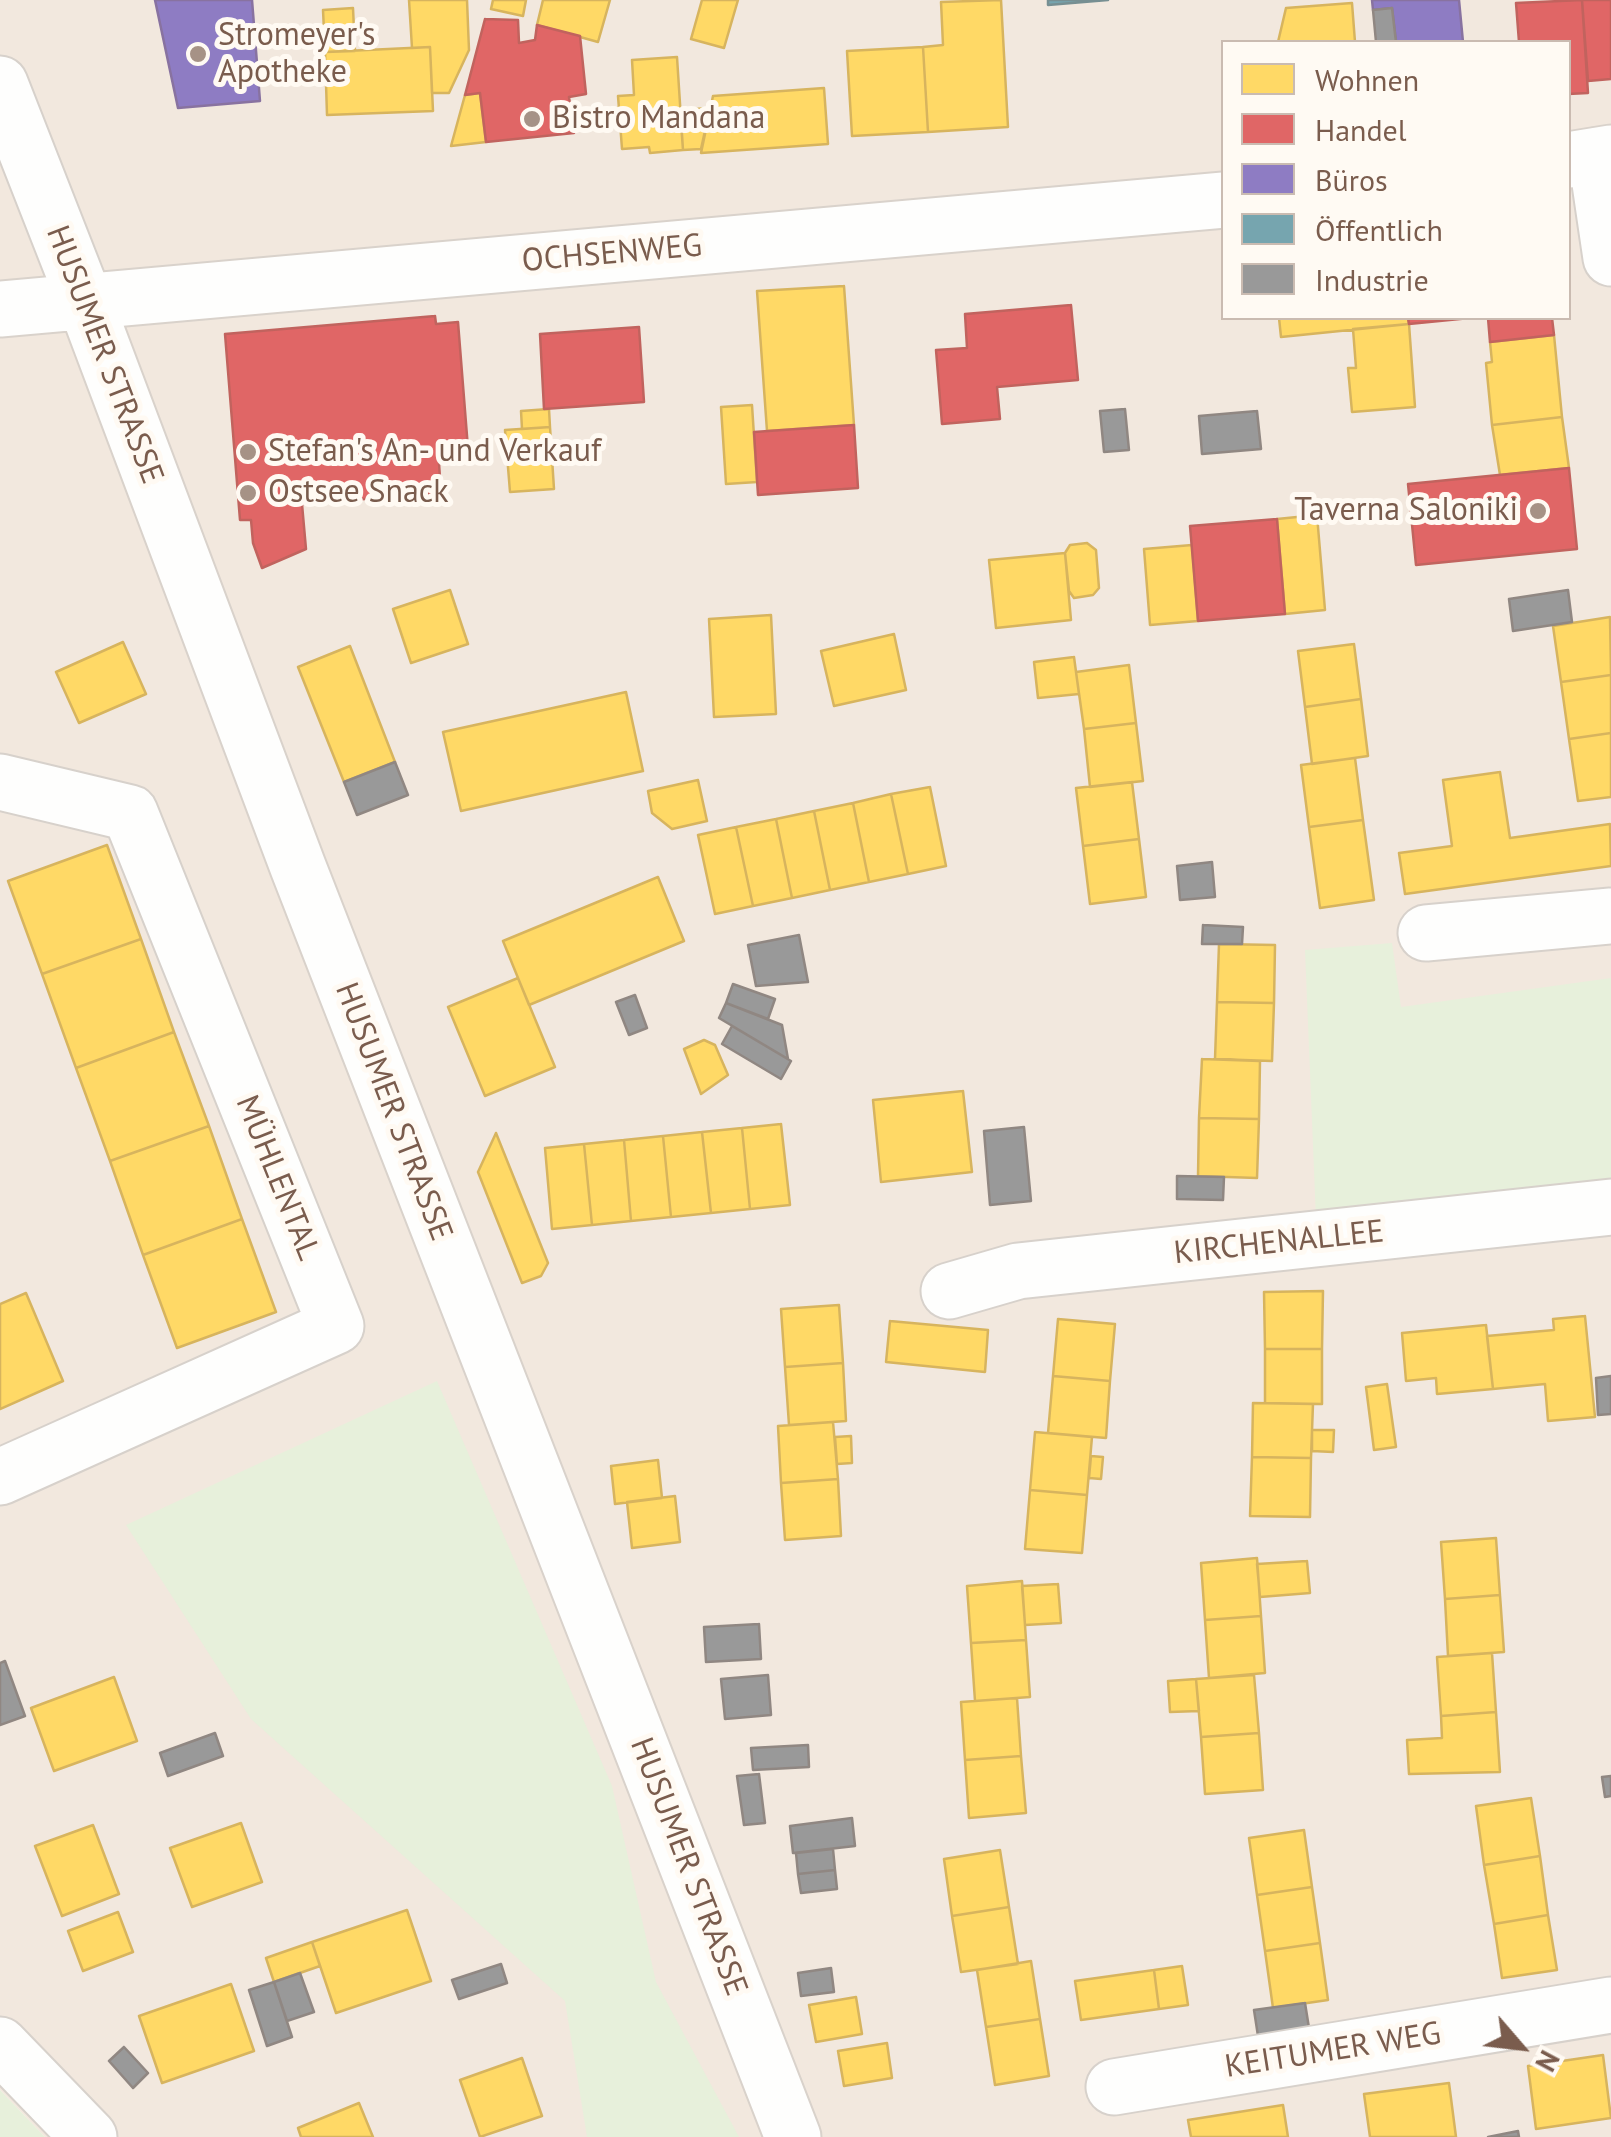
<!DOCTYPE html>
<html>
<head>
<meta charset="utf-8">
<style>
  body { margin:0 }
  #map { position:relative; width:1611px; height:2137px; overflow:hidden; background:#f9f5f0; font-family:"PT Sans",sans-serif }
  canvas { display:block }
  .legend { position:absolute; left:1221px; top:40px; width:350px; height:280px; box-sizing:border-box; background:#fffaf3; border:2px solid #cabbb1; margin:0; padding:12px 18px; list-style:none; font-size:30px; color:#7a5c4d }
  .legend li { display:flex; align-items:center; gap:20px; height:50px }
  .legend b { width:50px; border:2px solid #cabbb1 }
  .north { position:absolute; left:1471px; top:1997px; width:100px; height:100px; -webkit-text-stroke:8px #fffaf3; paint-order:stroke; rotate:118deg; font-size:28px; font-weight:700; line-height:40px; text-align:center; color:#7a5c4d }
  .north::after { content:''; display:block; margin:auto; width:35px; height:45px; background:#7a5c4d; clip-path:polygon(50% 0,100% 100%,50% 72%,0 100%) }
</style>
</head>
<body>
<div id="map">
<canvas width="1611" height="2137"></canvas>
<ul class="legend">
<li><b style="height:28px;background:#ffd966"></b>Wohnen</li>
<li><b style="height:28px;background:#e06666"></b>Handel</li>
<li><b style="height:28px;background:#8e7cc3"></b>Büros</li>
<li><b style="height:28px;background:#76a5af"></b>Öffentlich</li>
<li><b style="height:28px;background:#999"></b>Industrie</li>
</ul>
<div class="north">N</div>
</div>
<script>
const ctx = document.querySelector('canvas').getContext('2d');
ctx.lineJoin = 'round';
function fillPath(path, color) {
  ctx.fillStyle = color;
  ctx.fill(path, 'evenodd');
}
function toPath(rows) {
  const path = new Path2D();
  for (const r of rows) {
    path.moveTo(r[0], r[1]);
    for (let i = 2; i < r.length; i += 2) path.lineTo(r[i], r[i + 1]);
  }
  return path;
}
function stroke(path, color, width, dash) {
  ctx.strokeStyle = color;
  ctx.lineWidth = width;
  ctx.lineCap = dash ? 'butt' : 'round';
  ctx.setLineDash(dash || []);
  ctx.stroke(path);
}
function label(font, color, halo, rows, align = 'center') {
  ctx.font = font + ' "PT Sans",sans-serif';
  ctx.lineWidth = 10;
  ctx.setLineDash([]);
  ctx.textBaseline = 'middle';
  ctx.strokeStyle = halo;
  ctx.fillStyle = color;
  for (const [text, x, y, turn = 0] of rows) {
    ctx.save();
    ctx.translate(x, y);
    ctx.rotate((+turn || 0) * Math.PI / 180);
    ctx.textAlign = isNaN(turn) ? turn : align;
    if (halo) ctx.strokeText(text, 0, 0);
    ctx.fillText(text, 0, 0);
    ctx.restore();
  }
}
fillPath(toPath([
  [0,0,1611,0,1611,2137,45,2137,0,2090],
  [1224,42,1568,42,1568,318,1224,318]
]), '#f2e8de');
fillPath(toPath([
  [1392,943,1401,1007,1611,978,1611,1182,1316,1219,1305,950],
  [437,1381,612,1786,656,1982,739,2137,587,2137,565,2001,251,1719,126,1525],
  [0,2090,45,2137,0,2137]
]), '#e7f0db');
const homes = toPath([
  [409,0,467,0,469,50,449,93,432,93,430,47,412,48,409,0],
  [493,0,526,0,523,16,491,9,493,0],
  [543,0,610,0,598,42,537,25,543,0],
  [702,0,738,0,724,48,691,39,702,0],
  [1001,0,1008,127,928,132,923,47,943,45,941,2,1001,0],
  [1352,3,1355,42,1278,42,1286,8,1352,3],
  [353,8,355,51,325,52,323,10,353,8],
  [430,47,433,111,327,115,325,52,430,47],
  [923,47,928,132,852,136,847,51,923,47],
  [677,57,683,150,650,153,649,147,622,149,618,96,634,95,632,60,677,57],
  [824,88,828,144,701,153,713,96,824,88],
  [480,93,486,142,451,146,465,95,480,93],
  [710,108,701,149,683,150,680,110,710,108],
  [844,286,854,425,767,431,757,291,844,286],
  [1279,318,1408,318,1409,324,1281,337,1279,318],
  [1409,324,1415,407,1352,412,1348,368,1356,368,1353,329,1409,324],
  [1554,335,1562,417,1492,425,1486,363,1492,362,1490,342,1554,335],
  [752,405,757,482,726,484,721,407,752,405],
  [549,409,550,427,522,429,521,411,549,409],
  [1562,417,1569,468,1500,475,1492,425,1562,417],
  [550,427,554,489,510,492,505,430,550,427],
  [1317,515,1325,610,1285,614,1277,519,1317,515],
  [1087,543,1096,550,1099,588,1093,595,1074,598,1069,591,1065,553,1070,545,1087,543],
  [1192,545,1198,621,1150,625,1144,549,1192,545],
  [1065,553,1071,620,996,628,989,560,1065,553],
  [450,590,468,644,411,663,393,609,450,590],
  [771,615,776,714,714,717,709,619,771,615],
  [1610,617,1611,675,1561,682,1553,626,1610,617],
  [894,634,906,690,834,706,821,651,894,634],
  [123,642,146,694,79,723,56,672,123,642],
  [1354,644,1361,699,1305,707,1298,651,1354,644],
  [350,646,395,762,344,782,298,667,350,646],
  [1074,657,1079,694,1038,698,1034,662,1074,657],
  [1129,665,1136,723,1084,729,1076,672,1129,665],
  [1611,675,1611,733,1569,739,1561,682,1611,675],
  [626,692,643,771,461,811,443,732,626,692],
  [1361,699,1368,756,1312,764,1305,707,1361,699],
  [1136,723,1143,781,1090,787,1084,729,1136,723],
  [1611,733,1611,797,1578,801,1569,739,1611,733],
  [1355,758,1363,820,1309,827,1301,765,1355,758],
  [1500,772,1510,838,1610,824,1611,866,1405,894,1399,853,1452,846,1443,780,1500,772],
  [698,780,707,821,672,829,652,813,648,791,698,780],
  [1132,782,1139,839,1083,846,1076,788,1132,782],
  [930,787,946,866,908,874,891,794,930,787],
  [891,794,908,874,869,882,853,803,891,794],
  [853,803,869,882,830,890,814,811,853,803],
  [814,811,830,890,792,898,776,819,814,811],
  [776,819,792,898,753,906,736,827,776,819],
  [1363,820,1374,900,1320,908,1309,827,1363,820],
  [736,827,753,906,715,914,698,835,736,827],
  [1139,839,1146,897,1090,904,1083,846,1139,839],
  [107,845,141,939,42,974,8,881,107,845],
  [658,877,684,941,529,1005,503,941,658,877],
  [141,939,174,1032,76,1068,42,974,141,939],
  [1219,944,1275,945,1274,1003,1217,1002,1219,944],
  [518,978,555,1067,485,1096,448,1007,518,978],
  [1217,1002,1274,1003,1272,1061,1215,1059,1217,1002],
  [174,1032,209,1126,110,1161,76,1068,174,1032],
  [704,1040,715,1045,728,1075,701,1094,684,1049,704,1040],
  [1202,1059,1260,1061,1259,1119,1199,1118,1202,1059],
  [963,1091,972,1172,881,1182,873,1100,963,1091],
  [1199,1118,1259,1119,1257,1178,1198,1176,1199,1118],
  [781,1124,790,1205,750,1209,742,1128,781,1124],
  [209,1126,242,1219,143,1255,110,1161,209,1126],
  [742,1128,750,1209,711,1213,702,1132,742,1128],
  [702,1132,711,1213,671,1217,663,1136,702,1132],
  [496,1133,548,1263,541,1276,522,1283,478,1172,496,1133],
  [663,1136,671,1217,631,1221,624,1140,663,1136],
  [624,1140,631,1221,592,1225,584,1144,624,1140],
  [584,1144,592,1225,552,1229,545,1148,584,1144],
  [242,1219,276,1312,177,1348,143,1255,242,1219],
  [1323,1291,1322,1349,1265,1349,1264,1292,1323,1291],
  [26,1293,63,1381,0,1409,0,1304,26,1293],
  [839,1305,843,1363,785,1367,781,1309,839,1305],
  [1585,1316,1595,1417,1548,1421,1545,1384,1493,1389,1487,1336,1554,1330,1553,1319,1585,1316],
  [1058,1319,1115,1324,1110,1381,1053,1376,1058,1319],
  [890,1321,988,1330,985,1372,886,1362,890,1321],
  [1486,1325,1493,1389,1437,1394,1436,1378,1406,1381,1402,1333,1486,1325],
  [1265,1349,1322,1349,1322,1404,1265,1403,1265,1349],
  [843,1363,846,1421,789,1425,785,1367,843,1363],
  [1053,1376,1110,1381,1106,1438,1048,1433,1053,1376],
  [1387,1384,1396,1447,1374,1450,1366,1387,1387,1384],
  [1253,1403,1313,1404,1311,1458,1252,1457,1253,1403],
  [833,1422,838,1479,781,1483,778,1426,833,1422],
  [1312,1430,1334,1430,1333,1452,1312,1451,1312,1430],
  [1035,1432,1092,1437,1087,1495,1030,1490,1035,1432],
  [851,1436,852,1463,837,1464,835,1437,851,1436],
  [1091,1456,1103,1457,1101,1479,1089,1478,1091,1456],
  [1252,1457,1311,1458,1310,1517,1250,1516,1252,1457],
  [658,1460,662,1498,615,1504,611,1466,658,1460],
  [838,1479,841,1536,785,1540,781,1483,838,1479],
  [1030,1490,1087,1495,1082,1553,1025,1549,1030,1490],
  [675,1496,680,1542,632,1548,627,1502,675,1496],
  [1496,1538,1500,1595,1445,1599,1441,1542,1496,1538],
  [1257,1558,1261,1616,1205,1620,1201,1563,1257,1558],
  [1307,1561,1310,1593,1260,1597,1257,1564,1307,1561],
  [1022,1581,1026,1640,971,1643,967,1586,1022,1581],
  [1058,1584,1061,1623,1025,1625,1022,1586,1058,1584],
  [1500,1595,1504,1652,1448,1656,1445,1599,1500,1595],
  [1261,1616,1265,1673,1209,1678,1205,1620,1261,1616],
  [1026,1640,1030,1697,975,1701,971,1643,1026,1640],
  [1492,1653,1496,1712,1441,1716,1437,1657,1492,1653],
  [1254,1675,1259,1733,1201,1737,1196,1679,1254,1675],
  [114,1677,137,1741,54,1771,31,1708,114,1677],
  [1196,1679,1199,1711,1170,1712,1168,1681,1196,1679],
  [1017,1698,1021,1756,965,1760,961,1702,1017,1698],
  [1496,1712,1500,1772,1409,1774,1407,1740,1442,1738,1441,1716,1496,1712],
  [1259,1733,1263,1790,1205,1794,1201,1737,1259,1733],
  [1021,1756,1026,1813,969,1818,965,1760,1021,1756],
  [1531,1798,1540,1856,1484,1865,1476,1806,1531,1798],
  [241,1823,262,1882,192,1907,170,1848,241,1823],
  [93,1825,119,1894,62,1916,35,1846,93,1825],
  [1304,1830,1312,1887,1257,1895,1249,1838,1304,1830],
  [1000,1850,1009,1907,952,1916,944,1859,1000,1850],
  [1540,1856,1548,1915,1494,1924,1484,1865,1540,1856],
  [1312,1887,1320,1943,1265,1951,1257,1895,1312,1887],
  [1009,1907,1018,1964,961,1972,952,1916,1009,1907],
  [407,1910,431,1981,336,2013,312,1942,407,1910],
  [118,1912,133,1952,83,1971,68,1931,118,1912],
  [1548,1915,1557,1970,1502,1978,1494,1924,1548,1915],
  [312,1942,320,1966,274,1982,266,1958,312,1942],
  [1320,1943,1328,2000,1273,2008,1265,1951,1320,1943],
  [1031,1961,1040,2019,986,2027,977,1970,1031,1961],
  [1182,1966,1188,2005,1159,2009,1154,1970,1182,1966],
  [1154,1970,1159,2009,1081,2020,1075,1981,1154,1970],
  [231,1984,254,2051,162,2083,139,2016,231,1984],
  [856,1997,862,2034,816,2042,809,2005,856,1997],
  [1040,2019,1049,2076,995,2085,986,2027,1040,2019],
  [887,2043,892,2078,844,2086,838,2051,887,2043],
  [1603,2055,1611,2118,1536,2129,1528,2066,1603,2055],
  [522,2058,542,2116,480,2137,460,2080,522,2058],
  [1449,2083,1456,2137,1370,2137,1364,2094,1449,2083],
  [359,2103,373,2137,301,2137,298,2128,359,2103],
  [1283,2105,1288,2137,1191,2137,1188,2120,1283,2105]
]);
fillPath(homes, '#ffd966');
stroke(homes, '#d7b45e', 2.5);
const shops = toPath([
  [1582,0,1588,93,1568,94,1568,42,1519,42,1516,3,1582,0],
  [1582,0,1611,0,1611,79,1588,81,1582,0],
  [485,19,518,20,519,43,535,40,537,25,580,36,586,94,569,97,574,133,486,142,480,93,465,95,485,19],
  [1071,305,1078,380,997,387,1000,419,942,424,936,350,967,348,965,314,1071,305],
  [435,316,436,324,458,322,469,461,439,463,441,493,302,504,306,549,262,568,253,543,251,520,240,520,225,334,435,316],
  [1408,318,1470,318,1409,324,1408,318],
  [1488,318,1552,318,1554,335,1490,342,1488,318],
  [639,327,644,402,544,409,540,334,639,327],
  [854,425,858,488,758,495,754,432,854,425],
  [1569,468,1577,549,1416,565,1408,484,1569,468],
  [1277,519,1285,614,1198,621,1190,526,1277,519]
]);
fillPath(shops, '#e06666');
stroke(shops, '#c1635e', 2.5);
const offices = toPath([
  [155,0,252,0,260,101,178,108,155,0],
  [1372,0,1459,0,1463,42,1396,42,1392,8,1373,10,1372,0]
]);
fillPath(offices, '#8e7cc3');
stroke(offices, '#8872a0', 2.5);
const public = toPath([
  [1048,0,1108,0,1048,5,1048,0]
]);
fillPath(public, '#76a5af');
stroke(public, '#778f92', 2.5);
const industry = toPath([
  [1392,8,1396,42,1376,42,1373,10,1392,8],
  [1125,409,1129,450,1104,452,1100,411,1125,409],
  [1257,411,1261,449,1202,454,1199,416,1257,411],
  [1568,590,1572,622,1513,631,1509,599,1568,590],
  [395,762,408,795,357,815,344,782,395,762],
  [1212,862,1215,897,1180,900,1177,866,1212,862],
  [1203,925,1243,927,1242,944,1202,944,1203,925],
  [799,935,808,982,756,986,748,945,799,935],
  [733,984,775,999,768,1019,726,1003,733,984],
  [635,995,647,1028,629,1035,616,1002,635,995],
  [726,1003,782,1025,788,1059,719,1018,726,1003],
  [732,1026,791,1061,781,1079,722,1044,732,1026],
  [1024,1127,1031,1201,990,1205,984,1131,1024,1127],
  [1177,1176,1224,1177,1223,1200,1177,1199,1177,1176],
  [1611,1376,1611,1414,1598,1415,1596,1378,1611,1376],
  [759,1624,761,1659,706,1662,704,1627,759,1624],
  [5,1661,25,1716,0,1725,0,1663,5,1661],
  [768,1675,771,1715,725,1719,721,1679,768,1675],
  [215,1733,223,1756,168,1776,160,1753,215,1733],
  [808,1745,809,1767,753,1770,751,1748,808,1745],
  [759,1774,765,1823,744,1825,737,1776,759,1774],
  [1611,1776,1611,1796,1605,1797,1602,1777,1611,1776],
  [852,1818,855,1846,793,1853,790,1826,852,1818],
  [833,1849,835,1870,798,1874,796,1853,833,1849],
  [835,1870,837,1889,801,1893,798,1874,835,1870],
  [501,1964,507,1983,459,1999,452,1980,501,1964],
  [831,1968,834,1992,801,1996,798,1973,831,1968],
  [300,1973,314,2012,287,2021,274,1982,300,1973],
  [274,1982,292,2037,267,2046,249,1990,274,1982],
  [1305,2003,1309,2028,1258,2036,1254,2010,1305,2003],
  [124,2047,148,2073,133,2088,109,2061,124,2047],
  [1518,2131,1519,2137,1488,2137,1518,2131]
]);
fillPath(industry, '#999');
stroke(industry, '#908782', 2.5);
const minor = toPath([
  [1596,156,1611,258],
  [0,782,130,813,336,1326,0,1477],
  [1426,933,1611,916],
  [949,1291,1018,1271,1611,1207],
  [0,2045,89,2137],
  [1114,2087,1611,2005]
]);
const tertiary = toPath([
  [0,84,85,301]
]);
const secondary = toPath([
  [1568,160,1611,153],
  [85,301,298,867,793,2137],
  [0,309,1224,200]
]);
stroke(minor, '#d7d1cb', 59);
stroke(tertiary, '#d7d1cb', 59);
stroke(secondary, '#d9d2cb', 59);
stroke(minor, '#fefefd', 55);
stroke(tertiary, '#fefefd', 55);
stroke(secondary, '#fefefd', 55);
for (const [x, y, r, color] of [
  [198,54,10,"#a69286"],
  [532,119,10,"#a69286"],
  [248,452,10,"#a69286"],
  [248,493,10,"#a69286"],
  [1538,511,10,"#a69286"]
]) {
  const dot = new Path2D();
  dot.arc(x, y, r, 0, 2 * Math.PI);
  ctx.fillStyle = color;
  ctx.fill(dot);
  stroke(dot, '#fffaf3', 4);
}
label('32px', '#7a5c4d', '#fffaf3', [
  ["Stromeyer's",218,36],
  ["Apotheke",218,73],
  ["Bistro Mandana",552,119],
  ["Stefan's An- und Verkauf",268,452],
  ["Ostsee Snack",268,493],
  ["Taverna Saloniki",1518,511,"right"]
], 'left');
label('32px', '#7a5c4d', '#fffaf3', [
  ["OCHSENWEG",612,254,-5],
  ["HUSUMER STRASSE",104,355,69],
  ["HUSUMER STRASSE",393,1112,69],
  ["MÜHLENTAL",277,1178,68],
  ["KIRCHENALLEE",1279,1243,-6],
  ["HUSUMER STRASSE",688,1867,69],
  ["KEITUMER WEG",1333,2051,-9]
]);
</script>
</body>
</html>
